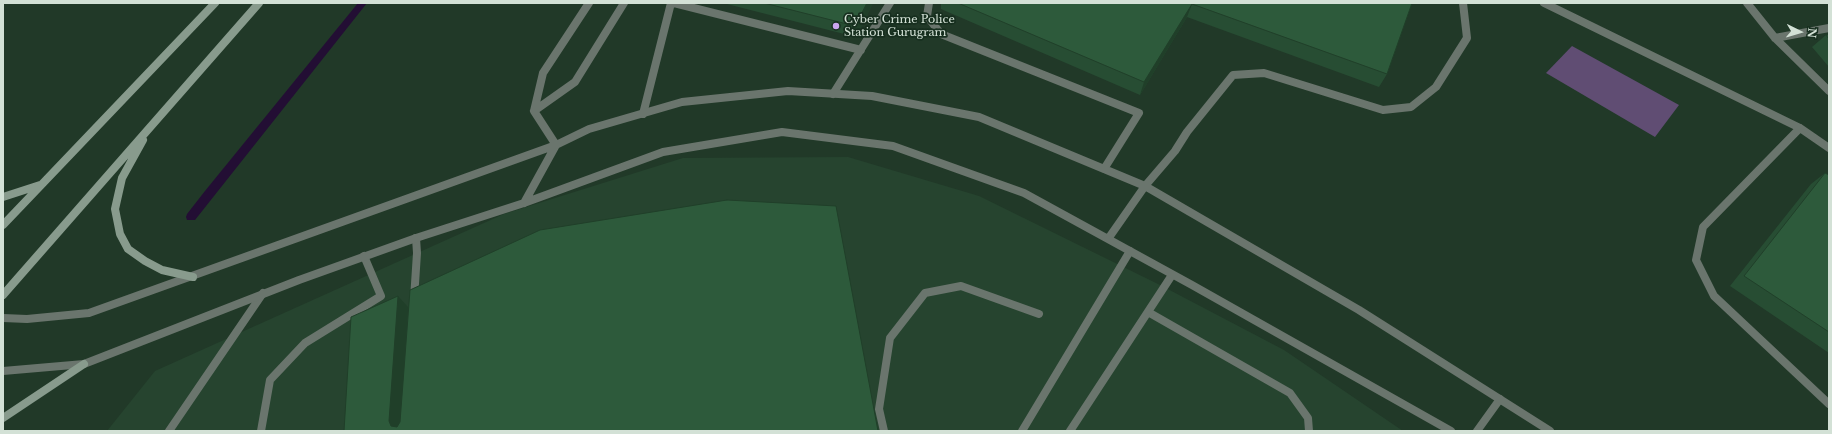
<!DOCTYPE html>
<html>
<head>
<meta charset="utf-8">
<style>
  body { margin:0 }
  #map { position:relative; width:1832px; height:434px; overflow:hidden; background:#213928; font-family:"Libre Baskerville",serif }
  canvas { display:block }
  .frame { position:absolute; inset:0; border:4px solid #d3e1d6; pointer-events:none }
  .north { position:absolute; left:1780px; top:12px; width:40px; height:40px; -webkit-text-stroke:3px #172f1f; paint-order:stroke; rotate:95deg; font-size:11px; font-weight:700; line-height:16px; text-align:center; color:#d3e1d6 }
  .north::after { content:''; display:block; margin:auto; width:14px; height:18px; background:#d3e1d6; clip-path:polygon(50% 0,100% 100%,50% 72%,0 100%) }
</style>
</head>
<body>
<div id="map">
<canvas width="1832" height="434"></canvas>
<div class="frame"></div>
<div class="north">N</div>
</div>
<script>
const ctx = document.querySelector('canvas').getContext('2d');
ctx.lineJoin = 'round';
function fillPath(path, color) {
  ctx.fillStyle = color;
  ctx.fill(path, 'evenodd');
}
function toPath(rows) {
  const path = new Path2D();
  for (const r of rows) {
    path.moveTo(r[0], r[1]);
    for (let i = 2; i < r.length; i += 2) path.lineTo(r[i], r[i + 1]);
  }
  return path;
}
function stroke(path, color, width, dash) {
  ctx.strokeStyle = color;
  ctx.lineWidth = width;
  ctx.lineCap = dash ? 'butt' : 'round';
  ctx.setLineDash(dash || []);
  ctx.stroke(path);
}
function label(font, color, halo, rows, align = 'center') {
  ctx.font = font + ' "Libre Baskerville",serif';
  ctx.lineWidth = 3.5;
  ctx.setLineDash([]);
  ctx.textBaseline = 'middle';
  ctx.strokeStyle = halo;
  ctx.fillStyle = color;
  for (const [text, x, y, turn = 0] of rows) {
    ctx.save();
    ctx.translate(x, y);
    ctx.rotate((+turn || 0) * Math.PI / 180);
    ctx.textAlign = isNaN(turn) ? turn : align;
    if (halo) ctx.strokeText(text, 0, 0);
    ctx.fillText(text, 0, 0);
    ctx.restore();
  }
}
fillPath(toPath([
  [848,157,979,196,1160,285,1284,350,1403,431,107,431,155,371,504,214,683,158]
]), '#26442f');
fillPath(toPath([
  [1572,46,1679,105,1655,137,1546,73]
]), '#604d73');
fillPath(toPath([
  [358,3,367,3,195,220,187,220,186,217,187,214,205,191,358,3]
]), '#230e34');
stroke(toPath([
  [674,3,861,50],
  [833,94,890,3],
  [643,114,671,3],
  [414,299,417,253,416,238],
  [1148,312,1290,393,1308,418,1309,431],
  [169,431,263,293],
  [261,431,270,380,305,343,381,296,364,256],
  [884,431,879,409,890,338,925,293,961,286,1039,314],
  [1022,431,1130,251],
  [1070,431,1172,275],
  [1477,431,1500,399]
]), '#6a756d', 8);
stroke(toPath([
  [929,3,927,16,941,34,1139,113,1104,169],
  [1544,3,1800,128,1829,148],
  [1747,3,1775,38,1829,91],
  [1775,38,1829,28],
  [534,111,575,82,624,3],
  [1800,128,1703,227,1696,260,1714,296,1829,404],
  [524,203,556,145,534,111,543,73,589,3],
  [1108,239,1145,186,1175,151,1187,132,1233,75,1264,73,1383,110,1411,107,1436,87,1467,38,1463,3],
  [3,318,27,319,89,313,556,145,589,129,682,102,788,91,872,96,979,117,1145,186,1359,310,1550,431],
  [3,371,84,364,299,280,416,238,524,203,663,152,782,132,893,146,1024,193,1192,285,1451,431]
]), '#6a756d', 8);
stroke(toPath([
  [143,140,122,178,115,209,120,234,128,249,145,261,162,270,193,277],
  [3,197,40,185],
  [3,225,215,3],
  [3,295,259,3],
  [3,418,84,364]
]), '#889b8d', 8);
fillPath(toPath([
  [723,3,873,3,856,37],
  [941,3,1412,3,1387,74,1379,87,1187,17,1140,95,941,9],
  [1826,35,1829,35,1829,67,1812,47],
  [1825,173,1829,175,1829,353,1730,286,1811,184]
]), '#274d33');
fillPath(toPath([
  [867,3,873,3,856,37,855,26],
  [1192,4,1187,17,1140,95,1144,82],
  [398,296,408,307,400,431,391,426,389,421]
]), '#203f29');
const building = toPath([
  [764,3,867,3,855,26,764,3],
  [958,3,1412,3,1387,74,1192,4,1144,82,958,3],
  [1826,35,1829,35,1829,39,1826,35],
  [1825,173,1829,175,1829,332,1744,276,1825,173],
  [727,200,836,206,878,431,344,431,351,317,398,296,389,421,391,426,397,427,400,422,410,290,540,230,727,200]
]);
fillPath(building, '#2d5a3b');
stroke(building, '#203f29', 1);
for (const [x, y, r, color] of [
  [836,26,4,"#c9a5ee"]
]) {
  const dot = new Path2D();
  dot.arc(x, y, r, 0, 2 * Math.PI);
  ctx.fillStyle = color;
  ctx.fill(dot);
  stroke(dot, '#172f1f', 1.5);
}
label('11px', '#d3e1d6', '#172f1f', [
  ["Cyber Crime Police",844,20],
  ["Station Gurugram",844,33]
], 'left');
</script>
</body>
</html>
